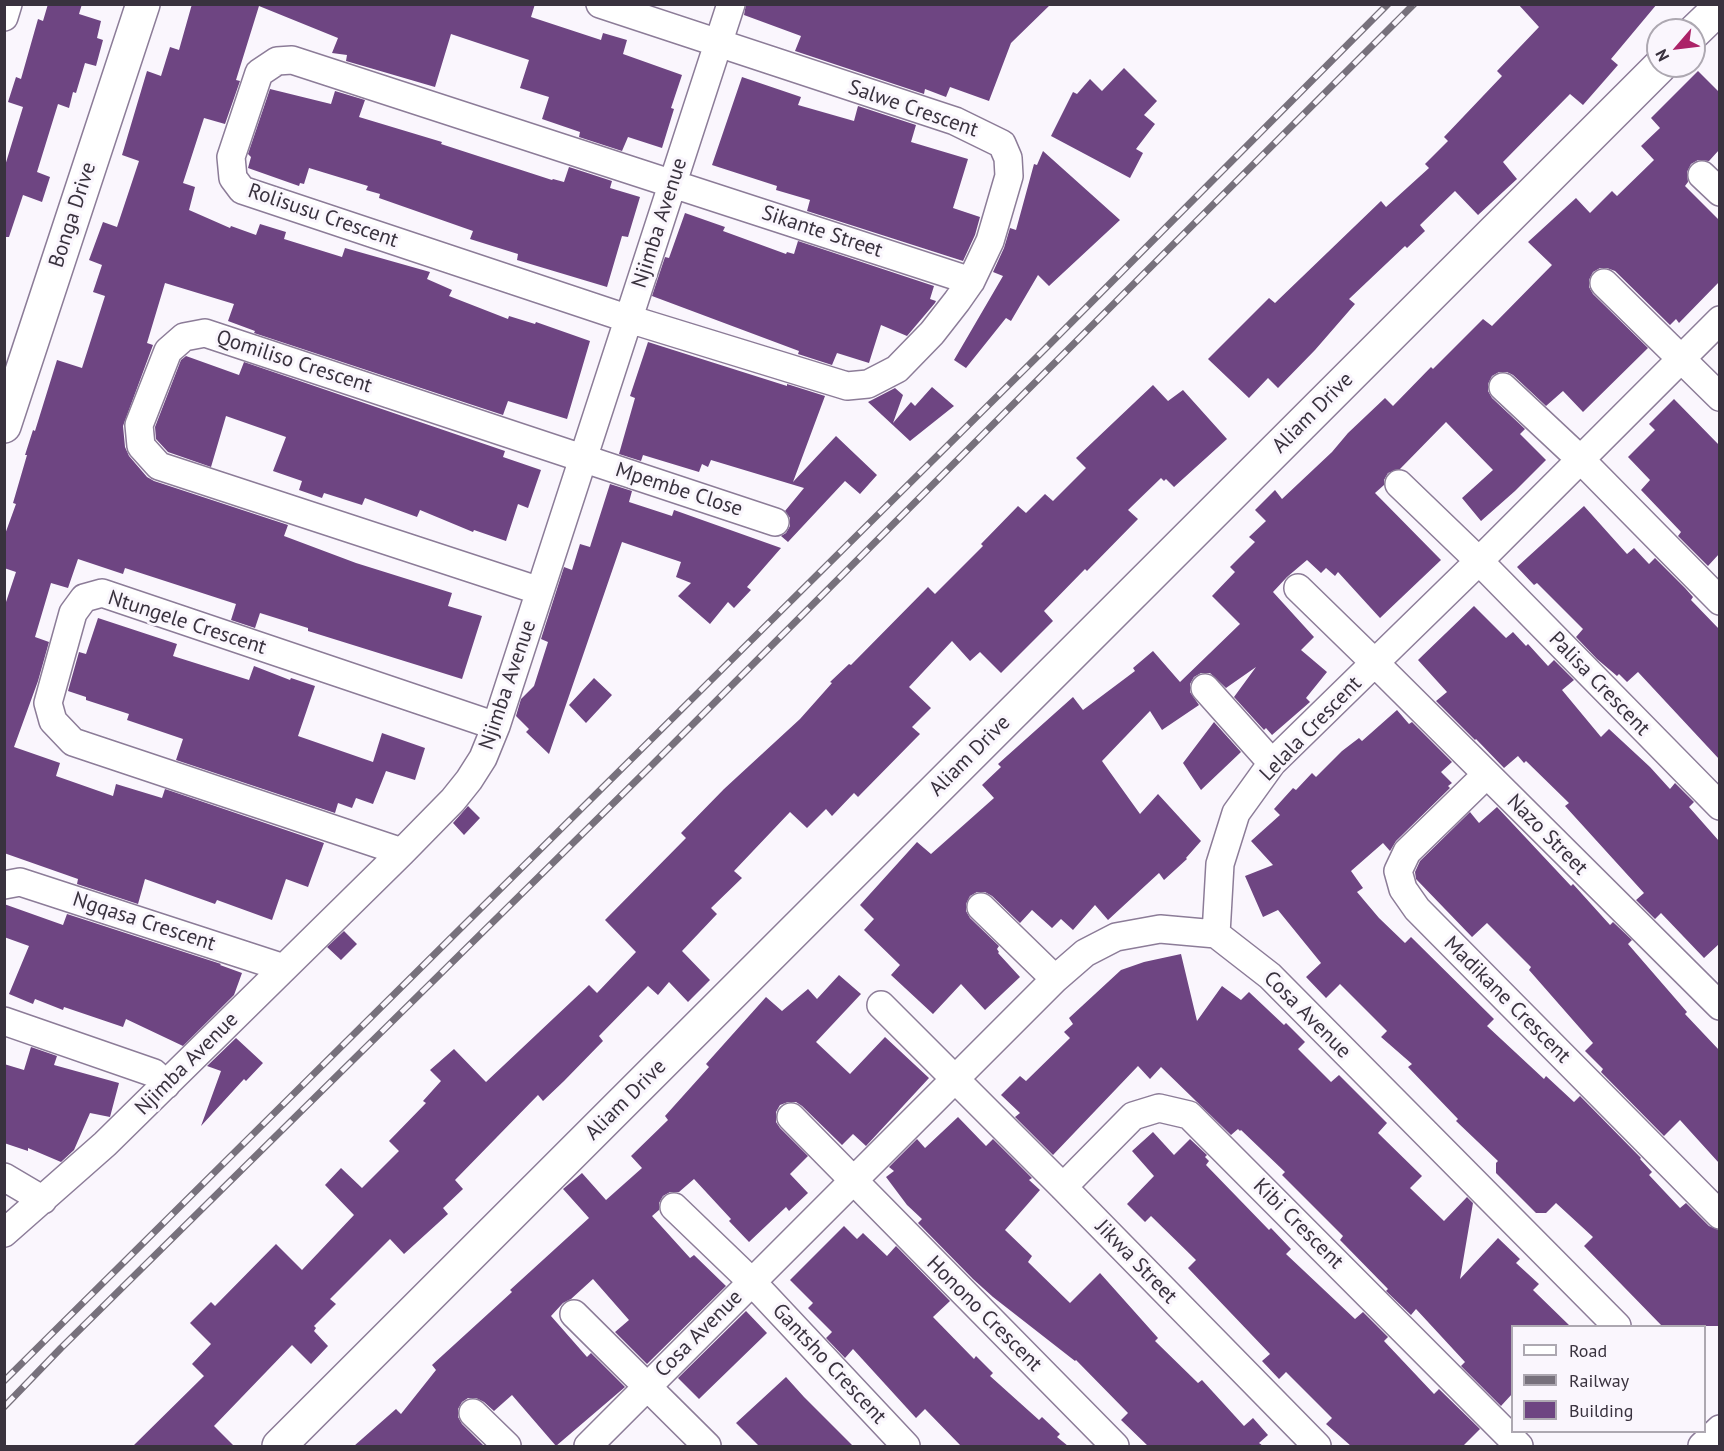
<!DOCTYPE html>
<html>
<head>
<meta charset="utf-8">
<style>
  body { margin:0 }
  #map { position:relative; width:1724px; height:1451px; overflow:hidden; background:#faf6fd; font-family:"PT Sans",sans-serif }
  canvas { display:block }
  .frame { position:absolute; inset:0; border:6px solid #39323e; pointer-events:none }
  .legend { position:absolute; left:1511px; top:1325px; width:195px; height:108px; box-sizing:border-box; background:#faf6fd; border:2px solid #ada8b1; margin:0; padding:8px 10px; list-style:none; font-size:18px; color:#39323e }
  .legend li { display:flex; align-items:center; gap:12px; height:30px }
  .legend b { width:30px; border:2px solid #ada8b1 }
  .north { position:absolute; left:1646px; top:18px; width:60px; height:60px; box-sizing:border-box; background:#faf6fd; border:2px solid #ada8b1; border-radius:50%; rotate:242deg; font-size:16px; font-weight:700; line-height:24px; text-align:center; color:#39323e }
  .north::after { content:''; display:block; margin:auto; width:21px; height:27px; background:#ac2368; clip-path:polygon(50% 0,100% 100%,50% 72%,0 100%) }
</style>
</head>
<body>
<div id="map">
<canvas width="1724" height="1451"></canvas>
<div class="frame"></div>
<ul class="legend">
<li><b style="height:8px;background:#fff"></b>Road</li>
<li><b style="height:8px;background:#77717c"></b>Railway</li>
<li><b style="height:16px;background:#6e4582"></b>Building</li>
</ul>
<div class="north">N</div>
</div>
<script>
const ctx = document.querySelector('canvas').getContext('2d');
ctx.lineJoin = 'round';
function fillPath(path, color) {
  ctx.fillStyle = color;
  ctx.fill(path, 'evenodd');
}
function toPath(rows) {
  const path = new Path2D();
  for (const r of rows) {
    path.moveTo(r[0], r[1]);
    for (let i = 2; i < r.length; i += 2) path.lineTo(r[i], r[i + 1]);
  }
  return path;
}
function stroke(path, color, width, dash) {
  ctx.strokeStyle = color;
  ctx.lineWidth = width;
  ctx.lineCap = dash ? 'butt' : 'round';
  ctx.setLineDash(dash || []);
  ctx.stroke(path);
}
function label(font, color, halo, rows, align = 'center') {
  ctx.font = font + ' "PT Sans",sans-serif';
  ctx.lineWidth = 6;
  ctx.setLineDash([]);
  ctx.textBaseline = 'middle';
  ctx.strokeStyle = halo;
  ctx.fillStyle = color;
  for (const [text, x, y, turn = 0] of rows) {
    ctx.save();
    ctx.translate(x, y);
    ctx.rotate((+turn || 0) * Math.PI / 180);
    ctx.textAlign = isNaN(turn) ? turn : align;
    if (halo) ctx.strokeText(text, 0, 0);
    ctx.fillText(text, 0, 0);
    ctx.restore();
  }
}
fillPath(toPath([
  [48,4,82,4,79,14,101,21,97,38,103,40,96,66,85,63,76,93,73,92,69,108,58,104,37,172,50,177,42,202,23,195,9,237,4,237,4,169,23,107,8,102,16,77,21,79,38,19,43,21],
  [192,4,535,4,531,17,601,40,603,33,627,40,623,54,682,75,671,108,674,109,662,148,628,137,622,151,579,137,580,132,542,119,549,97,520,88,529,60,451,34,435,87,346,61,347,55,332,53,338,38,259,6,236,80,240,81,225,124,204,118,183,183,195,187,189,210,230,228,231,226,256,235,260,224,286,232,284,239,342,257,345,248,430,272,427,279,452,290,449,296,508,319,509,316,535,324,536,322,590,341,567,419,508,401,503,415,254,333,255,331,228,321,234,304,165,283,147,343,153,345,123,426,125,447,129,456,147,477,154,481,288,525,284,536,356,563,452,593,448,606,482,616,462,679,308,631,308,628,260,613,255,628,231,620,236,604,125,568,123,574,78,559,68,588,51,583,35,637,49,642,38,681,14,747,60,763,56,776,113,796,116,784,162,798,165,789,324,843,308,887,286,879,272,920,217,900,215,904,145,879,138,904,77,884,78,879,4,853,4,608,16,572,4,568,4,537,16,504,13,503,27,455,25,455,33,430,35,431,57,360,82,368,105,296,93,292,102,265,89,260,103,222,117,227,139,161,122,155,147,71,161,76,170,47,179,50],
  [746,4,1051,4,1011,43,989,101,950,87,946,97,925,89,924,94,795,51,801,36,744,15],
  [1518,4,1657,4,1611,59,1618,65,1583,105,1570,94,1503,162,1517,179,1478,215,1455,191,1420,225,1425,231,1407,248,1405,246,1349,299,1355,304,1315,350,1278,388,1268,378,1249,398,1208,359,1269,298,1275,303,1381,201,1386,207,1429,168,1425,164,1448,141,1444,137,1502,76,1497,71,1539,27],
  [1124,68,1157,101,1144,115,1155,124,1136,149,1143,153,1130,178,1051,136,1073,92,1077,94,1090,79,1102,91],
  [1698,71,1719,92,1719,150,1709,161,1698,160,1691,164,1687,172,1688,182,1685,186,1719,220,1719,282,1679,323,1676,319,1670,325,1615,271,1607,268,1600,268,1593,272,1589,280,1589,287,1593,294,1648,348,1583,412,1563,391,1546,406,1513,375,1507,372,1499,372,1492,376,1488,384,1488,391,1492,398,1525,429,1520,434,1546,460,1515,491,1481,521,1462,498,1493,470,1446,422,1400,469,1388,473,1384,480,1384,485,1375,493,1441,560,1380,618,1338,572,1335,576,1326,568,1321,573,1307,560,1287,577,1273,592,1314,637,1301,650,1327,672,1306,698,1310,702,1272,735,1266,728,1264,730,1234,697,1256,667,1226,688,1210,673,1201,673,1194,677,1190,684,1190,692,1199,705,1162,730,1150,711,1102,761,1140,814,1158,794,1201,841,1186,858,1187,859,1164,880,1159,873,1108,920,1095,905,1073,930,1061,919,1052,928,1032,910,1020,923,992,896,985,892,977,892,970,896,966,904,966,911,970,918,999,946,997,949,999,952,998,953,1020,977,985,1010,961,984,933,1014,891,975,900,965,864,930,874,919,860,905,917,842,931,854,994,798,982,785,1001,767,998,764,1073,697,1083,710,1135,671,1133,668,1153,651,1180,682,1240,624,1212,596,1235,572,1230,567,1255,542,1249,537,1266,521,1255,510,1275,490,1282,499,1332,452,1348,433,1385,398,1393,406,1431,367,1433,369,1483,319,1492,326,1552,265,1528,242,1576,198,1590,213,1612,191,1617,196,1654,160,1641,146,1660,128,1651,118],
  [742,77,801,97,798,105,854,121,858,106,916,125,911,142,968,159,953,208,980,217,975,235,963,261,807,211,810,200,776,190,777,186,712,165],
  [270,89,331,104,335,91,365,100,359,117,442,142,441,144,552,180,553,179,564,182,569,167,612,181,610,188,640,197,628,237,622,236,607,287,517,260,518,254,470,239,473,231,379,198,380,194,366,190,368,186,309,168,304,184,300,183,299,186,248,168,251,157,248,154],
  [1043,151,1120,220,1049,286,1038,275,1011,321,1006,318,966,368,954,360,1003,276,993,272,1004,248,1010,228,1016,230,1034,164,1037,165],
  [685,213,725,227,723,231,786,254,787,252,794,254,798,241,934,286,930,299,936,301,935,303,907,336,881,325,869,363,837,353,832,365,798,354,799,351,652,296,665,257,669,258],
  [648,342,787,386,787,384,825,396,793,482,836,436,877,475,860,494,845,481,788,542,781,536,786,533,790,526,790,518,785,511,804,488,711,460,708,467,702,464,699,472,643,455,641,461,619,454,635,398,630,396],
  [186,356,239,375,244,362,505,451,503,457,541,470,528,508,518,504,506,541,474,530,473,532,420,510,417,517,365,498,362,505,324,493,322,498,299,490,302,481,273,471,286,437,226,416,211,467,168,452,156,439,155,427,181,360],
  [1153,385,1168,401,1183,390,1227,439,1174,487,1166,479,1164,481,1161,478,1128,510,1138,519,1087,571,1085,569,1044,611,1053,621,1001,673,980,652,970,661,952,641,909,687,931,708,912,727,920,734,858,797,854,793,832,816,826,809,807,828,790,812,734,871,742,878,711,908,717,914,682,951,710,980,688,1002,669,982,658,995,648,986,599,1036,603,1041,564,1081,543,1101,538,1095,455,1180,463,1189,443,1208,448,1214,404,1254,390,1239,330,1299,336,1304,314,1326,316,1328,314,1331,328,1346,311,1364,292,1345,214,1426,234,1446,133,1446,204,1376,192,1364,211,1344,190,1323,211,1302,215,1306,276,1244,302,1270,354,1215,325,1185,341,1168,362,1188,399,1151,389,1141,426,1103,423,1101,441,1081,430,1070,454,1049,486,1082,589,985,597,993,636,952,605,920,686,838,681,833,724,789,800,719,832,683,830,682,849,664,851,665,928,587,935,594,983,546,981,544,1018,506,1026,513,1045,494,1053,501,1086,468,1076,458],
  [932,387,954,406,910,441,868,402,895,388,903,395,893,423,911,402,915,406],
  [1674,399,1719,445,1719,554,1708,566,1678,536,1681,532,1641,490,1650,480,1628,457,1655,430,1649,424],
  [610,484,632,491,629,502,672,516,674,510,781,548,747,587,751,590,734,608,728,602,710,624,678,596,691,583,676,577,681,562,622,542,549,754,526,732,529,729,516,716,521,699,534,686,548,642,541,639,564,567,572,570,580,544,590,547],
  [1584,506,1627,554,1634,548,1649,564,1655,558,1685,588,1693,597,1691,600,1719,629,1719,759,1638,672,1627,682,1619,674,1617,676,1597,659,1576,637,1583,629,1537,583,1534,585,1517,567],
  [1474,606,1506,638,1513,632,1526,646,1528,644,1548,666,1554,660,1574,680,1562,690,1601,737,1609,729,1650,767,1670,789,1675,783,1694,802,1689,807,1719,841,1719,944,1704,958,1661,913,1655,919,1636,900,1644,893,1565,806,1569,803,1526,761,1524,763,1518,756,1504,768,1476,739,1475,740,1436,701,1447,692,1418,660],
  [98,618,177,644,173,656,249,680,254,666,290,680,291,678,315,686,298,736,373,762,382,733,425,748,415,780,386,771,373,804,356,798,352,808,338,803,335,813,176,760,183,739,127,720,129,714,86,700,86,697,68,691,79,652,86,654],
  [594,678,612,695,586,723,569,705],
  [1397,710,1409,724,1412,722,1452,762,1441,772,1452,783,1448,786,1450,788,1396,841,1390,851,1383,843,1351,871,1363,888,1357,892,1379,918,1405,943,1411,937,1494,1019,1487,1026,1544,1079,1546,1076,1574,1102,1580,1096,1641,1158,1640,1159,1652,1172,1649,1175,1680,1208,1686,1203,1709,1226,1719,1230,1719,1326,1662,1326,1584,1246,1593,1237,1556,1203,1546,1213,1536,1213,1496,1173,1496,1163,1498,1161,1456,1121,1458,1119,1408,1067,1412,1064,1381,1037,1387,1031,1340,984,1326,998,1306,977,1321,963,1278,910,1263,917,1245,876,1273,865,1251,841,1280,815,1274,809,1293,788,1296,790,1312,773,1316,777,1342,751,1359,738,1362,741],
  [1214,722,1241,752,1201,790,1183,763],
  [468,806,480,818,464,835,453,823],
  [1497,807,1571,886,1573,884,1610,925,1613,922,1632,940,1628,944,1687,1012,1685,1014,1719,1050,1719,1163,1680,1120,1664,1136,1601,1072,1603,1069,1585,1051,1593,1043,1529,970,1531,967,1487,923,1472,937,1416,879,1415,872,1420,861,1470,812,1479,823],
  [4,904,63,925,67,914,221,964,220,965,242,973,234,995,183,1046,126,1019,123,1027,64,1007,63,1010,35,999,33,1004,9,994,29,946,4,937],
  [344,931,357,944,341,960,327,947],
  [1181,954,1197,1021,1222,986,1241,1000,1249,992,1284,1025,1286,1023,1305,1042,1298,1049,1331,1082,1339,1075,1387,1123,1378,1133,1422,1176,1410,1188,1444,1221,1467,1197,1473,1203,1460,1279,1498,1238,1520,1259,1516,1263,1539,1284,1533,1290,1570,1326,1512,1326,1512,1394,1501,1406,1461,1366,1465,1362,1416,1309,1411,1315,1386,1291,1388,1289,1340,1240,1343,1236,1282,1175,1285,1172,1241,1130,1240,1131,1238,1129,1231,1135,1161,1067,1150,1079,1138,1066,1053,1155,1015,1117,1020,1113,1001,1095,1020,1076,1026,1081,1070,1038,1064,1032,1073,1024,1069,1018,1121,970,1144,962],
  [839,975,861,994,816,1042,850,1074,885,1037,929,1078,866,1146,853,1134,842,1145,802,1106,796,1102,788,1102,780,1105,776,1112,776,1122,780,1128,808,1156,790,1174,808,1193,789,1211,786,1207,749,1242,729,1221,731,1219,694,1179,679,1192,670,1192,663,1196,659,1203,659,1210,652,1216,690,1258,694,1255,726,1286,647,1364,615,1332,629,1320,593,1279,571,1299,563,1303,551,1316,587,1357,591,1353,625,1387,556,1446,512,1395,494,1411,484,1402,476,1398,468,1398,462,1402,458,1409,458,1417,462,1424,484,1446,354,1446,396,1409,401,1414,436,1370,432,1365,512,1292,510,1290,589,1218,563,1189,582,1173,606,1200,642,1168,631,1156,668,1120,665,1116,709,1067,706,1064,766,997,782,1011,808,989,817,999],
  [236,1038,263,1063,246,1081,244,1079,201,1126,221,1071,207,1066],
  [31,1047,57,1056,54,1065,119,1083,110,1117,90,1113,74,1150,61,1162,28,1148,28,1151,4,1143,4,1064,24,1070],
  [958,1117,986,1146,993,1139,1032,1178,1029,1180,1040,1190,1005,1230,1032,1256,1028,1262,1070,1303,1100,1273,1158,1338,1155,1341,1198,1383,1202,1380,1244,1426,1253,1418,1268,1435,1259,1443,1263,1446,1148,1446,1121,1420,1128,1413,1076,1360,1075,1361,993,1297,973,1279,918,1223,922,1219,907,1205,886,1177,894,1171,889,1167,917,1139,925,1148],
  [1153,1132,1174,1155,1190,1139,1207,1155,1205,1157,1209,1161,1206,1165,1269,1230,1271,1228,1291,1249,1286,1254,1355,1319,1363,1312,1388,1337,1384,1341,1434,1394,1439,1389,1480,1429,1463,1446,1351,1446,1326,1424,1332,1418,1286,1372,1279,1379,1262,1361,1270,1354,1188,1268,1196,1260,1151,1216,1145,1222,1127,1204,1154,1176,1132,1151],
  [844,1226,857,1239,863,1233,887,1256,896,1246,950,1301,933,1317,974,1359,976,1356,993,1373,990,1376,1039,1420,1042,1417,1060,1434,1057,1437,1068,1446,961,1446,925,1409,916,1418,853,1349,845,1358,826,1338,832,1332,808,1308,813,1303,790,1280],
  [746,1311,767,1333,699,1399,678,1378],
  [786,1377,804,1397,853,1446,759,1446,736,1423]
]), '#6e4582');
const street = toPath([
  [600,4,955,121,1002,144,1008,158,1009,176,990,241,971,281,957,301,932,333,897,369,868,384,847,386,629,319,242,190,233,178,231,157,259,73,277,61,292,60,971,281],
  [4,17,8,4],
  [1702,175,1720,192],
  [1604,283,1720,397],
  [1503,387,1581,460,1720,601],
  [1399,484,1479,561,1720,806],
  [1298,588,1375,663,1720,1006],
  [540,591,159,466,141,446,139,425,168,351,184,337,205,333,775,522],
  [1205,688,1272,763],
  [1486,775,1407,852,1398,871,1403,889,1417,909,1720,1215],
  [402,852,73,742,53,721,48,703,73,613,84,598,102,593,496,726],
  [4,885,20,882,284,968],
  [981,907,1055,979],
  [1216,934,1220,864,1236,813,1272,763,1479,561,1720,320],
  [881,1005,1063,1187,1317,1446],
  [4,1021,154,1073,166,1085],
  [791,1117,1115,1446],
  [4,1177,43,1200],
  [1063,1187,1133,1116,1159,1108,1189,1115,1519,1446],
  [674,1207,752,1282,906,1446],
  [4,1233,105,1144,402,852,453,800,469,780,483,758,496,726,731,4],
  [574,1314,707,1446],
  [473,1413,507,1446],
  [588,1446,1055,979,1085,953,1116,937,1160,929,1216,934,1270,976,1617,1326],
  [1702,1446,1720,1429]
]);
const secondary = toPath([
  [1694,32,1720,7],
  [4,426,143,4],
  [279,1446,1660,66]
]);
stroke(street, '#8c7c98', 30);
stroke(secondary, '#8c7c98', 36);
stroke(street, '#fff', 27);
stroke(secondary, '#fff', 33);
const rail = toPath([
  [4,1381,1044,350,1388,4],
  [4,1407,61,1348,646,771,1414,4]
]);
stroke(rail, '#77717c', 7);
stroke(rail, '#faf6fd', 4.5, [14]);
label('21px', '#39323e', '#faf6fd', [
  ["Salwe Crescent",913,109,19],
  ["Bonga Drive",73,215,-72],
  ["Rolisusu Crescent",323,216,19],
  ["Njimba Avenue",660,223,-72],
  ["Sikante Street",822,232,18],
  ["Qomiliso Crescent",294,362,18],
  ["Aliam Drive",1313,413,-45],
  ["Mpembe Close",679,490,18],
  ["Ntungele Crescent",187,623,18],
  ["Palisa Crescent",1599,684,46],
  ["Njimba Avenue",508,685,-71],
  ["Lelala Crescent",1311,729,-46],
  ["Aliam Drive",970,756,-45],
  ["Nazo Street",1547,835,45],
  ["Ngqasa Crescent",144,922,18],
  ["Madikane Crescent",1507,1000,45],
  ["Cosa Avenue",1307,1015,45],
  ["Njimba Avenue",187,1064,-45],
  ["Aliam Drive",626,1100,-45],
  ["Kibi Crescent",1298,1224,45],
  ["Jikwa Street",1136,1262,46],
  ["Honono Crescent",984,1314,45],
  ["Cosa Avenue",699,1334,-45],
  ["Gantsho Crescent",829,1364,47]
]);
</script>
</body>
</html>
